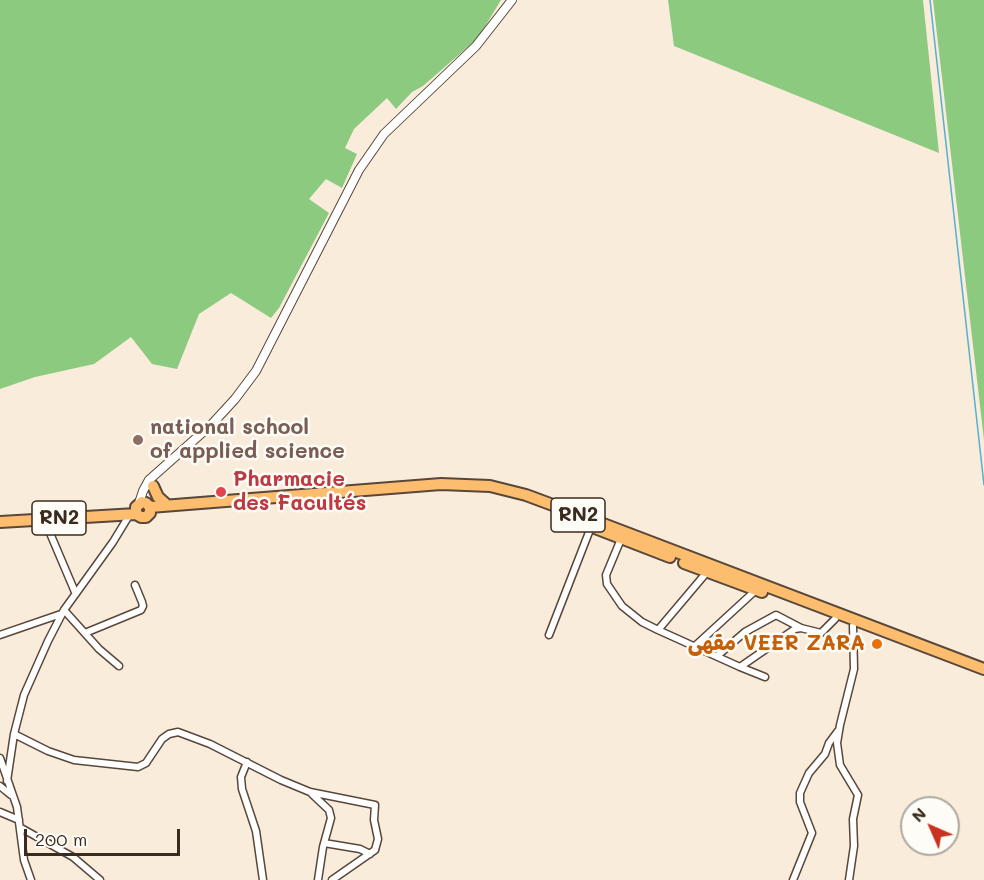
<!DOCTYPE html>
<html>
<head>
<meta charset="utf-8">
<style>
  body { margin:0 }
  #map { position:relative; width:984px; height:880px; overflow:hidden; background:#f9ecdb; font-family:Mali,sans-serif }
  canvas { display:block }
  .north { position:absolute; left:900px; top:796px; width:60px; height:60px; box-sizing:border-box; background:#fdfcf7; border:2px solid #afa8a0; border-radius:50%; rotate:315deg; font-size:16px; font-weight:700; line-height:24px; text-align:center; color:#3b2a1e }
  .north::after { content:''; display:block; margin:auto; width:21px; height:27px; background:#c8321e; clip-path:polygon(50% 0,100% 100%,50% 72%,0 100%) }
  .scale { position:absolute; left:24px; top:829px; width:156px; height:27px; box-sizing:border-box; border:3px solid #3b2a1e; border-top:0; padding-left:8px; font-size:18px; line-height:21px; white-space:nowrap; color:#3b2a1e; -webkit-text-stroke:4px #fdfcf7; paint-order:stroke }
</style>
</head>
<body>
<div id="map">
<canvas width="984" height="880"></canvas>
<div class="north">N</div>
<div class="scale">200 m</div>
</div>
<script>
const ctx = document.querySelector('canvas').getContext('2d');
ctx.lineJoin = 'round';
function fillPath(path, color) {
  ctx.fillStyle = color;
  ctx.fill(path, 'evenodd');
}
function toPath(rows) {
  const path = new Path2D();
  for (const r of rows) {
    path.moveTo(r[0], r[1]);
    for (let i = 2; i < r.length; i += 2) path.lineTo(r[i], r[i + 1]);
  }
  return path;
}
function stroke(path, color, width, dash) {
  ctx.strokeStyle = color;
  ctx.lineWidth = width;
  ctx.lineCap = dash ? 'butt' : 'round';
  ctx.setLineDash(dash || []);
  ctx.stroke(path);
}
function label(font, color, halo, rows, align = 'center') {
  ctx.font = font + ' Mali,"Playpen Sans Arabic",sans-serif';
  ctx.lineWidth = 5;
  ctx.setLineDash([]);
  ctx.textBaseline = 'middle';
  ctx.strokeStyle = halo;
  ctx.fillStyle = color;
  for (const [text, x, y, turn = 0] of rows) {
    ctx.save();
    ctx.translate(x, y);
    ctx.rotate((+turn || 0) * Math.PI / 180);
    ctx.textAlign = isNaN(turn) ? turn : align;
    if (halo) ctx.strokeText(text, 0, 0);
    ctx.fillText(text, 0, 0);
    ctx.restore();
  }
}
fillPath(toPath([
  [0,0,501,0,478,38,423,86,412,92,396,109,387,98,354,129,345,148,357,154,342,188,326,179,309,199,329,213,279,308,271,318,231,293,199,314,177,369,152,364,131,337,94,364,35,377,0,389],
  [668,0,923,0,939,153,674,46],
  [933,0,984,0,984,440]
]), '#8cca80');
stroke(toPath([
  [930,0,984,485]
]), '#52b0d0', 1.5);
const minor = toPath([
  [44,519,75,592],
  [621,539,606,575,607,584,622,606,642,622,658,630],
  [707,572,658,630,740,667,795,629,801,628,821,633,835,619],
  [64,610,99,649,119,666],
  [85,633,141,610,143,606,142,602,135,585],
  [0,635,61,614],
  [549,635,591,527],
  [695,646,756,590],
  [717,656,745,632,776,615,801,628],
  [740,667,765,677],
  [14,734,48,751,74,760,138,767,146,763,162,739,169,734,178,732,210,744,281,780,310,792,375,805,374,820,378,839,375,850,332,880],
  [0,758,17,807,24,860,31,880],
  [247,762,241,777,242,789,256,831,263,880],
  [7,781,14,734,24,695,48,641,64,610,113,542,130,514],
  [0,786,11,795],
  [312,794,329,810,331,818,323,847,318,880],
  [0,812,19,820],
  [21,828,73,857,100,880],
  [324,843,360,849,370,854],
  [793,880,812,833,800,802,800,793,809,773,825,754,829,743,838,731],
  [849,880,854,846,853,819,858,795,840,765,837,743,840,725,854,669,853,626]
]);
const tertiary = toPath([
  [139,503,143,491,149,480,212,424,235,399,256,371,359,170,384,134,476,46,512,0]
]);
const trunk = toPath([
  [153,486,158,497,167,505],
  [150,507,150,513,146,517,141,517,136,514,136,507,142,502,146,503,150,507,441,484,490,486,526,495,577,514,984,669],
  [0,522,136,514],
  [595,528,670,557],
  [684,563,762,592]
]);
stroke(minor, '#58473a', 9);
stroke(tertiary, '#58473a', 10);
stroke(trunk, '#58473a', 14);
stroke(minor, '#fff', 6);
stroke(tertiary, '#fff', 8);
stroke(trunk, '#fcbd6f', 10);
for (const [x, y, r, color] of [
  [138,440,6,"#8d6e63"],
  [221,492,6,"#e0444e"],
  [877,644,6,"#e8710a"]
]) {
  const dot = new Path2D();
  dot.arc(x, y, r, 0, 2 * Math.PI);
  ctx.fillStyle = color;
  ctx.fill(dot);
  stroke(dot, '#fdfcf7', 2);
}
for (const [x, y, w] of [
  [578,515,54],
  [59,518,54]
]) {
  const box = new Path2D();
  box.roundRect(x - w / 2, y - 17, w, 34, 4.5);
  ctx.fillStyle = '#fdfcf7';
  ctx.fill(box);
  stroke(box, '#3b2a1e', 1.5);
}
label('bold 20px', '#3b2a1e', null, [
  ["RN2",578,515],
  ["RN2",59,518]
]);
label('bold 21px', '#785e54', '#fdfcf7', [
  ["national school",150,428],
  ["of applied science",150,452]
], 'left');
label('bold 21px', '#be3a42', '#fdfcf7', [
  ["Pharmacie",233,480],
  ["des Facultés",233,504]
], 'left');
label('bold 21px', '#c56008', '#fdfcf7', [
  ["مقهى VEER ZARA",865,644]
], 'right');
</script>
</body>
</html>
